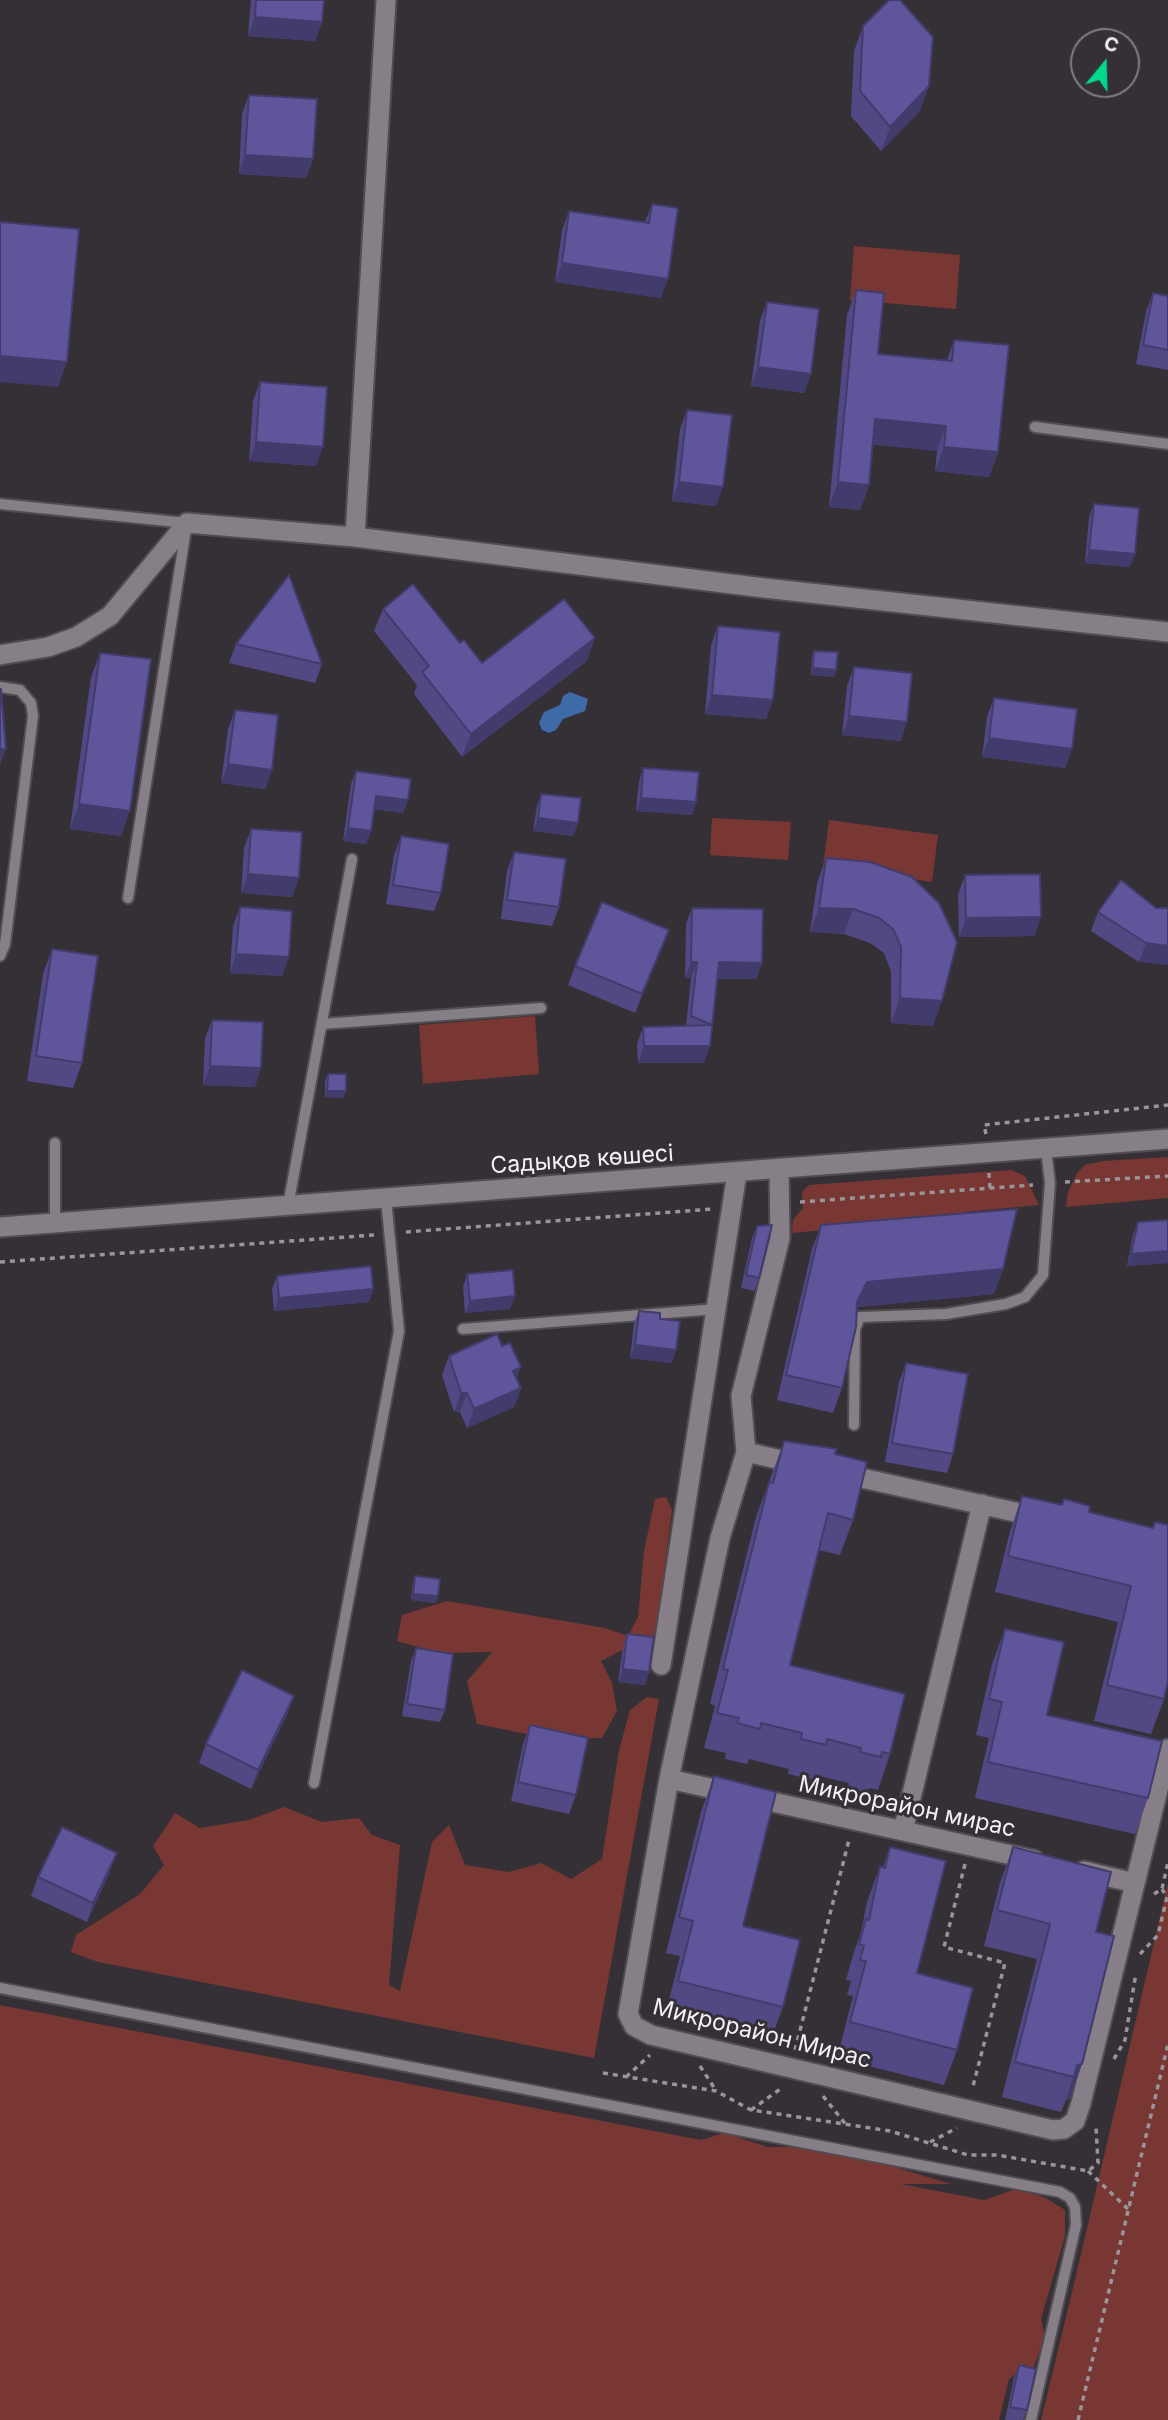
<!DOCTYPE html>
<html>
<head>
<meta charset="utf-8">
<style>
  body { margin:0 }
  #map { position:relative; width:1168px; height:2420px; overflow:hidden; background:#353036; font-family:Inter,sans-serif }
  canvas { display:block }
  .north { position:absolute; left:1070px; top:28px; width:70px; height:70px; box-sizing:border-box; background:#353036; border:2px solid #817d82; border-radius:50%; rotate:19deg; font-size:19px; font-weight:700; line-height:28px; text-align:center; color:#f4f0f5 }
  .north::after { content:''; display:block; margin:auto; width:24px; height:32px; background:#00d98c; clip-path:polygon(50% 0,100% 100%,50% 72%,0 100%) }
</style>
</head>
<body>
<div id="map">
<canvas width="1168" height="2420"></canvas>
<div class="north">С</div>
</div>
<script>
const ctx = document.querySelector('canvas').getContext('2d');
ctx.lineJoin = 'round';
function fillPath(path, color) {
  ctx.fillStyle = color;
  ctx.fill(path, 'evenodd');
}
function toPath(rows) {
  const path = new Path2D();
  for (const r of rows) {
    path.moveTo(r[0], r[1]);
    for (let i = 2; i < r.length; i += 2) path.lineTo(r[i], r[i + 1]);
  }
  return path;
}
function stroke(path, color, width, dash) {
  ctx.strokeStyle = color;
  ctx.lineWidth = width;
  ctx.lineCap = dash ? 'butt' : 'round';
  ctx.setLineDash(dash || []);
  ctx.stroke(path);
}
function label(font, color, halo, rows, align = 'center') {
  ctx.font = font + ' Inter,sans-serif';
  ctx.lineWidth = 6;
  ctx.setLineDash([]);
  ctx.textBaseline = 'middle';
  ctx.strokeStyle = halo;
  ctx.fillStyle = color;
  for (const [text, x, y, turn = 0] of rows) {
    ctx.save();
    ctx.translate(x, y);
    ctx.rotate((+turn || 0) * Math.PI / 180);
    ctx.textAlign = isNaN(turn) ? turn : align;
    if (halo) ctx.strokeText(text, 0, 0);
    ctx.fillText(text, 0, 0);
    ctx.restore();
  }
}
fillPath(toPath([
  [854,246,960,255,956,309,850,300],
  [712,818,791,822,788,860,710,855],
  [829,820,938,835,932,882,823,866],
  [535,1016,539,1074,423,1084,419,1025],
  [1168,1157,1168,1198,1066,1207,1068,1192,1077,1173,1085,1165,1103,1161],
  [1012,1170,1025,1176,1039,1205,964,1212,964,1217,792,1233,793,1220,803,1208,802,1192,809,1185],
  [666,1497,672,1510,655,1641,640,1641,601,1661,612,1683,617,1711,602,1738,551,1739,477,1724,467,1681,492,1652,438,1653,397,1641,402,1615,447,1601,605,1628,628,1636,638,1617,644,1551,655,1499],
  [647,1697,659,1699,594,2058,98,1962,71,1952,76,1935,140,1894,164,1865,153,1846,175,1813,200,1828,249,1820,284,1807,322,1822,359,1818,372,1835,400,1845,389,1985,400,1991,432,1842,449,1825,465,1865,509,1872,541,1863,571,1879,602,1859,619,1750,630,1710],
  [1168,1883,1168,2420,1041,2420,1073,2288],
  [0,2005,701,2140,724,2133,768,2147,795,2147,881,2163,951,2184,901,2184,984,2200,1016,2189,1044,2197,1065,2210,1065,2236,1041,2319,1045,2336,1032,2372,1021,2370,1009,2379,999,2420,0,2420]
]), '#783732');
fillPath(toPath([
  [570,692,588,699,585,711,563,719,556,730,549,733,542,730,539,723,544,712,560,705,563,696]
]), '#3e6ba7');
const service = toPath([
  [1035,427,1168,444],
  [0,504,187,523,128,898],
  [0,687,20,690,31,703,33,716,5,944,0,956],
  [322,1024,541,1008],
  [288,1206,352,859],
  [55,1223,55,1143],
  [463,1329,717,1309],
  [854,1425,855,1329,860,1317,946,1314,1006,1304,1025,1297,1043,1275,1050,1183,1046,1149],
  [314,1783,399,1331,386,1199],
  [0,1988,1060,2192,1070,2198,1075,2207,1076,2225,1031,2420]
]);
const minor = toPath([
  [355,537,386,0],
  [0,655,48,647,76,637,110,616,187,523,355,537,764,588,1168,632],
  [779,1170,780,1238,741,1396,746,1452,720,1538,669,1779,628,2014,634,2026,651,2035,791,2068,1053,2130,1064,2129,1075,2121,1081,2103,1168,1749],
  [746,1452,803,1465],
  [839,1473,1042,1518],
  [661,1665,737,1173],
  [669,1779,1034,1860],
  [903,1831,982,1504],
  [1084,1871,1135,1883]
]);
const tertiary = toPath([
  [0,1227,1168,1139]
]);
stroke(service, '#514c52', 14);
stroke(minor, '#514c52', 23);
stroke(tertiary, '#514c52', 23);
stroke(toPath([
  [986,1134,984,1125,1168,1105],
  [989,1173,990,1188],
  [1065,1182,1168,1176],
  [800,1202,1033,1185],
  [406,1232,712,1209],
  [0,1262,374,1235],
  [965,1864,944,1947,1005,1963,972,2090],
  [1154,1894,1162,1889,1168,1862],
  [1140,1954,1158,1935,1167,1897,1162,1889],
  [795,2050,849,1840],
  [1114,2059,1125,2040,1136,1973],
  [700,2066,715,2089],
  [603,2073,716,2091,751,2110,890,2131,968,2155,997,2155,1088,2171,1098,2163,1096,2127],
  [626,2077,650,2055],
  [823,2096,847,2126],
  [751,2110,783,2087],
  [930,2142,957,2128],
  [1088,2171,1128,2209],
  [1078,2420,1168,2044]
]), '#9a959b', 3.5, [5, 5]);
stroke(service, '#867f87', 10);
stroke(minor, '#867f87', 19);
stroke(tertiary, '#867f87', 19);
fillPath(toPath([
  [251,0,324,0,322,22,315,41,248,36],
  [863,26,920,111,881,151,851,116,854,51],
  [249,95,313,159,306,178,239,174,242,114],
  [652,204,661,298,555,282,562,230,569,211,645,222],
  [856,290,878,354,947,360,954,340,998,452,989,477,935,471,937,451,873,444,869,485,860,510,829,507,847,315],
  [1153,293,1168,296,1168,370,1136,364,1146,312],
  [767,302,811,374,804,393,751,386,760,321],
  [260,382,316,466,249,461,253,401],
  [687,410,716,506,672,501,680,429],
  [1094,504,1130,567,1085,563,1089,517],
  [383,609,460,643,482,663,587,661,462,757,414,694,417,685,374,631],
  [718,626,766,719,705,714,711,645],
  [236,644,322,664,315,683,229,663],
  [814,651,836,670,834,677,811,675,812,657],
  [100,653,121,836,70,829,91,677],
  [854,667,901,741,842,735,847,686],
  [994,698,1072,749,1065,768,982,757,987,717],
  [235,710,272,770,265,789,221,783,228,729],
  [643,768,696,802,692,815,636,811,639,781],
  [356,771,408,800,403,813,374,809,371,831,366,844,343,841,351,784],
  [541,794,578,823,573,836,533,831,537,806],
  [251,829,299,878,292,897,241,893,244,848],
  [401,836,441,893,434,911,386,904,394,855],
  [514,852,559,907,552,926,501,919,507,871],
  [826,858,870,862,933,1026,891,1023,891,972,884,953,870,943,844,934,810,932,817,883],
  [965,875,1035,936,959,937,958,894],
  [240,907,282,976,230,973,233,926],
  [692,908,762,963,756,979,717,979,704,1063,638,1063,637,1044,643,1027,686,1026,691,978,685,978,686,924],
  [1168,908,1139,962,1091,931,1098,912],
  [52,949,82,1063,73,1088,27,1081,43,974],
  [662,949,635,1013,568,985,575,966],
  [212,1020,255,1087,203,1085,205,1039],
  [328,1074,346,1091,343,1098,325,1097,325,1080],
  [1168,1220,1168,1263,1127,1266,1133,1235,1138,1222],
  [821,1225,1003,1269,994,1294,858,1307,842,1388,833,1413,777,1400,812,1249],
  [757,1226,759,1278,754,1291,741,1288,752,1238],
  [467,1274,510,1309,465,1313,463,1287],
  [277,1276,373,1289,369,1302,274,1311,272,1289],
  [639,1311,672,1363,630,1358,634,1323],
  [449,1356,517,1379,521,1388,514,1407,467,1428,460,1412,454,1412,442,1375],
  [906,1363,953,1454,947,1473,885,1462,899,1382],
  [784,1441,835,1454,853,1520,840,1555,819,1550,790,1665,890,1754,878,1790,869,1788,868,1793,847,1788,849,1783,815,1775,813,1780,788,1774,789,1769,749,1759,747,1764,725,1759,726,1753,704,1748,715,1706,710,1704,722,1654,756,1517],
  [1022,1496,1061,1505,1064,1499,1089,1512,1153,1528,1155,1522,1164,1699,1151,1734,1094,1721,1118,1622,995,1592,1010,1531],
  [415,1576,436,1603,411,1600,413,1582],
  [1005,1629,1047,1715,1148,1798,1135,1834,975,1798,989,1738,976,1735,992,1664],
  [627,1634,649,1672,645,1685,618,1682,623,1647],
  [416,1648,445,1710,440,1722,402,1716,411,1661],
  [294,1696,287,1715,251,1789,199,1763,206,1744],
  [530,1725,576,1795,569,1814,511,1801,523,1744],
  [714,1776,743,1926,783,2007,770,2042,665,2016,680,1956,666,1953,701,1812],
  [890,1847,917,1973,957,2050,944,2085,837,2058,853,1996,847,1995,851,1981,846,1980,853,1955,861,1932,867,1902,880,1866,883,1867],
  [1013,1847,1096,1932,1082,2064,1069,2100,1066,2100,1061,2112,1002,2097,1037,1959,984,1946,1000,1883],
  [110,1872,87,1922,31,1896,38,1877],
  [1019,2365,1027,2410,1023,2420,1005,2420,1014,2378]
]), '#524984');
fillPath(toPath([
  [255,17,322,22,315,41,248,36],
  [929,86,920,111,881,151,890,127],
  [245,155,313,159,306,178,239,174],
  [562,263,668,279,661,298,555,282],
  [0,356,67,362,58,387,0,382],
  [758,367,811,374,804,393,751,386],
  [875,419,946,426,937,451,866,444],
  [256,442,323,447,316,466,249,461],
  [944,447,998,452,989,477,935,471],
  [679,482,723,487,716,506,672,501],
  [838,482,869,485,860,510,829,507],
  [1089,550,1135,554,1130,567,1085,563],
  [595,638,587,661,462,757,471,734],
  [813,668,836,670,834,677,811,675],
  [712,695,773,700,766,719,705,714],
  [849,716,907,722,901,741,842,735],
  [989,738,1072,749,1065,768,982,757],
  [0,749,6,749,0,765],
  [228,764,272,770,265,789,221,783],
  [376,796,408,800,403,813,371,809],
  [641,798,696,802,692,815,636,811],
  [79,804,130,811,121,836,70,829],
  [538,818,578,823,573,836,533,831],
  [348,828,371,831,366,844,343,841],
  [248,874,299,878,292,897,241,893],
  [819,908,853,909,844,934,810,932],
  [1041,917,1035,936,959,937,966,918],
  [669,930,662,949,635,1013,642,994],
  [1146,943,1168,946,1168,965,1139,962],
  [236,954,289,957,282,976,230,973],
  [691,962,697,962,691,978,685,978],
  [719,962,762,963,756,979,713,979],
  [900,998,942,1001,933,1026,891,1023],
  [644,1046,710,1046,704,1063,638,1063],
  [210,1066,261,1068,255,1087,203,1085],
  [327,1091,346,1091,343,1098,325,1097],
  [1168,1251,1168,1263,1127,1266,1131,1254],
  [1003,1269,994,1294,858,1307,848,1326,857,1302,867,1282],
  [373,1289,369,1302,274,1311,279,1298],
  [515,1296,510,1309,465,1313,470,1301],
  [635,1345,676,1350,672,1363,630,1358],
  [521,1367,514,1386,513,1371],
  [521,1388,514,1407,467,1428,474,1409],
  [461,1393,467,1393,460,1412,454,1412],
  [413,1594,438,1596,436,1603,411,1600],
  [623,1669,649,1672,645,1685,618,1682],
  [294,1696,287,1715,251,1789,258,1770],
  [117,1853,110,1872,87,1922,93,1903],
  [1082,2064,1069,2100,1066,2100,1077,2065]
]), '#423c6c');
const building = toPath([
  [256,0,324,0,322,22,255,17,256,0],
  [889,0,900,0,933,37,929,86,890,127,860,91,863,26,889,0],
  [249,95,317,99,313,159,245,155,249,95],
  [652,204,678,208,668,279,562,263,569,211,649,223,652,204],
  [0,222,79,229,67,362,0,356,0,222],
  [856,290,884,293,878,354,952,361,954,340,1009,345,998,452,944,447,946,426,875,419,869,485,838,482,856,290],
  [1153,293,1168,296,1168,350,1143,345,1153,293],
  [767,302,819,309,811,374,758,367,767,302],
  [260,382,327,387,323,447,256,442,260,382],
  [687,410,732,415,723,487,679,482,687,410],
  [1094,504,1139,508,1135,554,1089,550,1094,504],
  [289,575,322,664,236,644,289,575],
  [413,584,460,643,464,640,482,663,564,599,595,638,471,734,422,672,429,666,383,609,413,584],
  [718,626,780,632,773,700,712,695,718,626],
  [814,651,838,652,836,670,813,668,814,651],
  [100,653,151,659,130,811,79,804,100,653],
  [854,667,912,673,907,722,849,716,854,667],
  [0,689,1,689,6,749,0,749,0,689],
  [994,698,1077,709,1072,749,989,738,994,698],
  [235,710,278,715,272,770,228,764,235,710],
  [643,768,699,772,696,802,641,798,643,768],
  [356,771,411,779,408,800,376,796,371,831,348,828,356,771],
  [541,794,581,798,578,823,538,818,541,794],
  [251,829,302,832,299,878,248,874,251,829],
  [401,836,449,844,441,893,393,885,401,836],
  [514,852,566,859,559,907,507,900,514,852],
  [826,858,870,862,912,877,939,903,957,942,942,1001,900,998,901,947,893,929,879,918,853,909,819,908,826,858],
  [1040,874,1041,917,966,918,965,875,1040,874],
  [1121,880,1156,908,1168,908,1168,946,1146,943,1098,912,1121,880],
  [602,902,669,930,642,994,575,966,602,902],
  [240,907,292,911,289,957,236,954,240,907],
  [692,908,763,909,762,963,719,962,710,1046,644,1046,643,1027,712,1025,691,1016,697,962,691,962,692,908],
  [52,949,98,956,82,1063,36,1056,52,949],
  [212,1020,263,1022,261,1068,210,1066,212,1020],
  [328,1074,346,1074,346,1091,327,1091,328,1074],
  [1017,1209,1003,1269,867,1282,857,1302,856,1327,842,1388,786,1375,821,1225,1017,1209],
  [1168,1220,1168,1251,1131,1254,1138,1222,1168,1220],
  [772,1225,759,1278,746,1275,757,1226,772,1225],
  [371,1266,373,1289,279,1298,277,1276,371,1266],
  [513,1270,515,1296,470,1301,467,1274,513,1270],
  [639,1311,660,1313,660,1319,680,1321,676,1350,635,1345,639,1311],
  [497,1334,502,1346,510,1343,521,1367,513,1371,521,1388,474,1409,467,1393,461,1393,449,1356,497,1334],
  [906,1363,968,1374,953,1454,892,1443,906,1363],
  [784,1441,837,1449,835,1454,867,1462,853,1520,828,1513,790,1665,905,1694,890,1754,882,1752,881,1757,860,1752,861,1748,827,1739,826,1745,801,1739,802,1733,761,1723,760,1729,737,1723,739,1718,717,1713,728,1670,723,1669,735,1618,769,1482,773,1483,784,1441],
  [1022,1496,1062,1505,1064,1499,1090,1506,1089,1512,1153,1528,1155,1522,1168,1525,1168,1681,1164,1699,1107,1685,1131,1586,1008,1556,1022,1496],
  [415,1576,440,1579,438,1596,413,1594,415,1576],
  [1005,1629,1064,1642,1047,1715,1162,1741,1148,1798,988,1762,1002,1702,989,1699,1005,1629],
  [627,1634,654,1637,649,1672,623,1669,627,1634],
  [416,1648,453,1654,445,1710,407,1704,416,1648],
  [242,1670,294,1696,258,1770,206,1744,242,1670],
  [530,1725,588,1738,576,1795,518,1782,530,1725],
  [714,1776,776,1792,743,1926,800,1940,783,2007,678,1981,693,1921,679,1917,714,1776],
  [62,1827,117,1853,93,1903,38,1877,62,1827],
  [890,1847,946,1861,917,1973,973,1988,957,2050,850,2022,866,1961,860,1960,864,1946,859,1944,866,1919,869,1920,880,1866,885,1868,890,1847],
  [1013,1847,1111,1872,1096,1932,1114,1936,1082,2064,1077,2065,1074,2077,1015,2062,1050,1924,997,1910,1013,1847],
  [1019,2365,1036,2369,1027,2410,1010,2407,1019,2365]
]);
fillPath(building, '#5f559a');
stroke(building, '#423c6c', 2);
label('23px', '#f4f0f5', '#353036', [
  ["Садықов көшесі",582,1160,-4],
  ["Микрорайон мирас",907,1807,12],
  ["Микрорайон Мирас",762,2034,14]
]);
</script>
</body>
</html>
